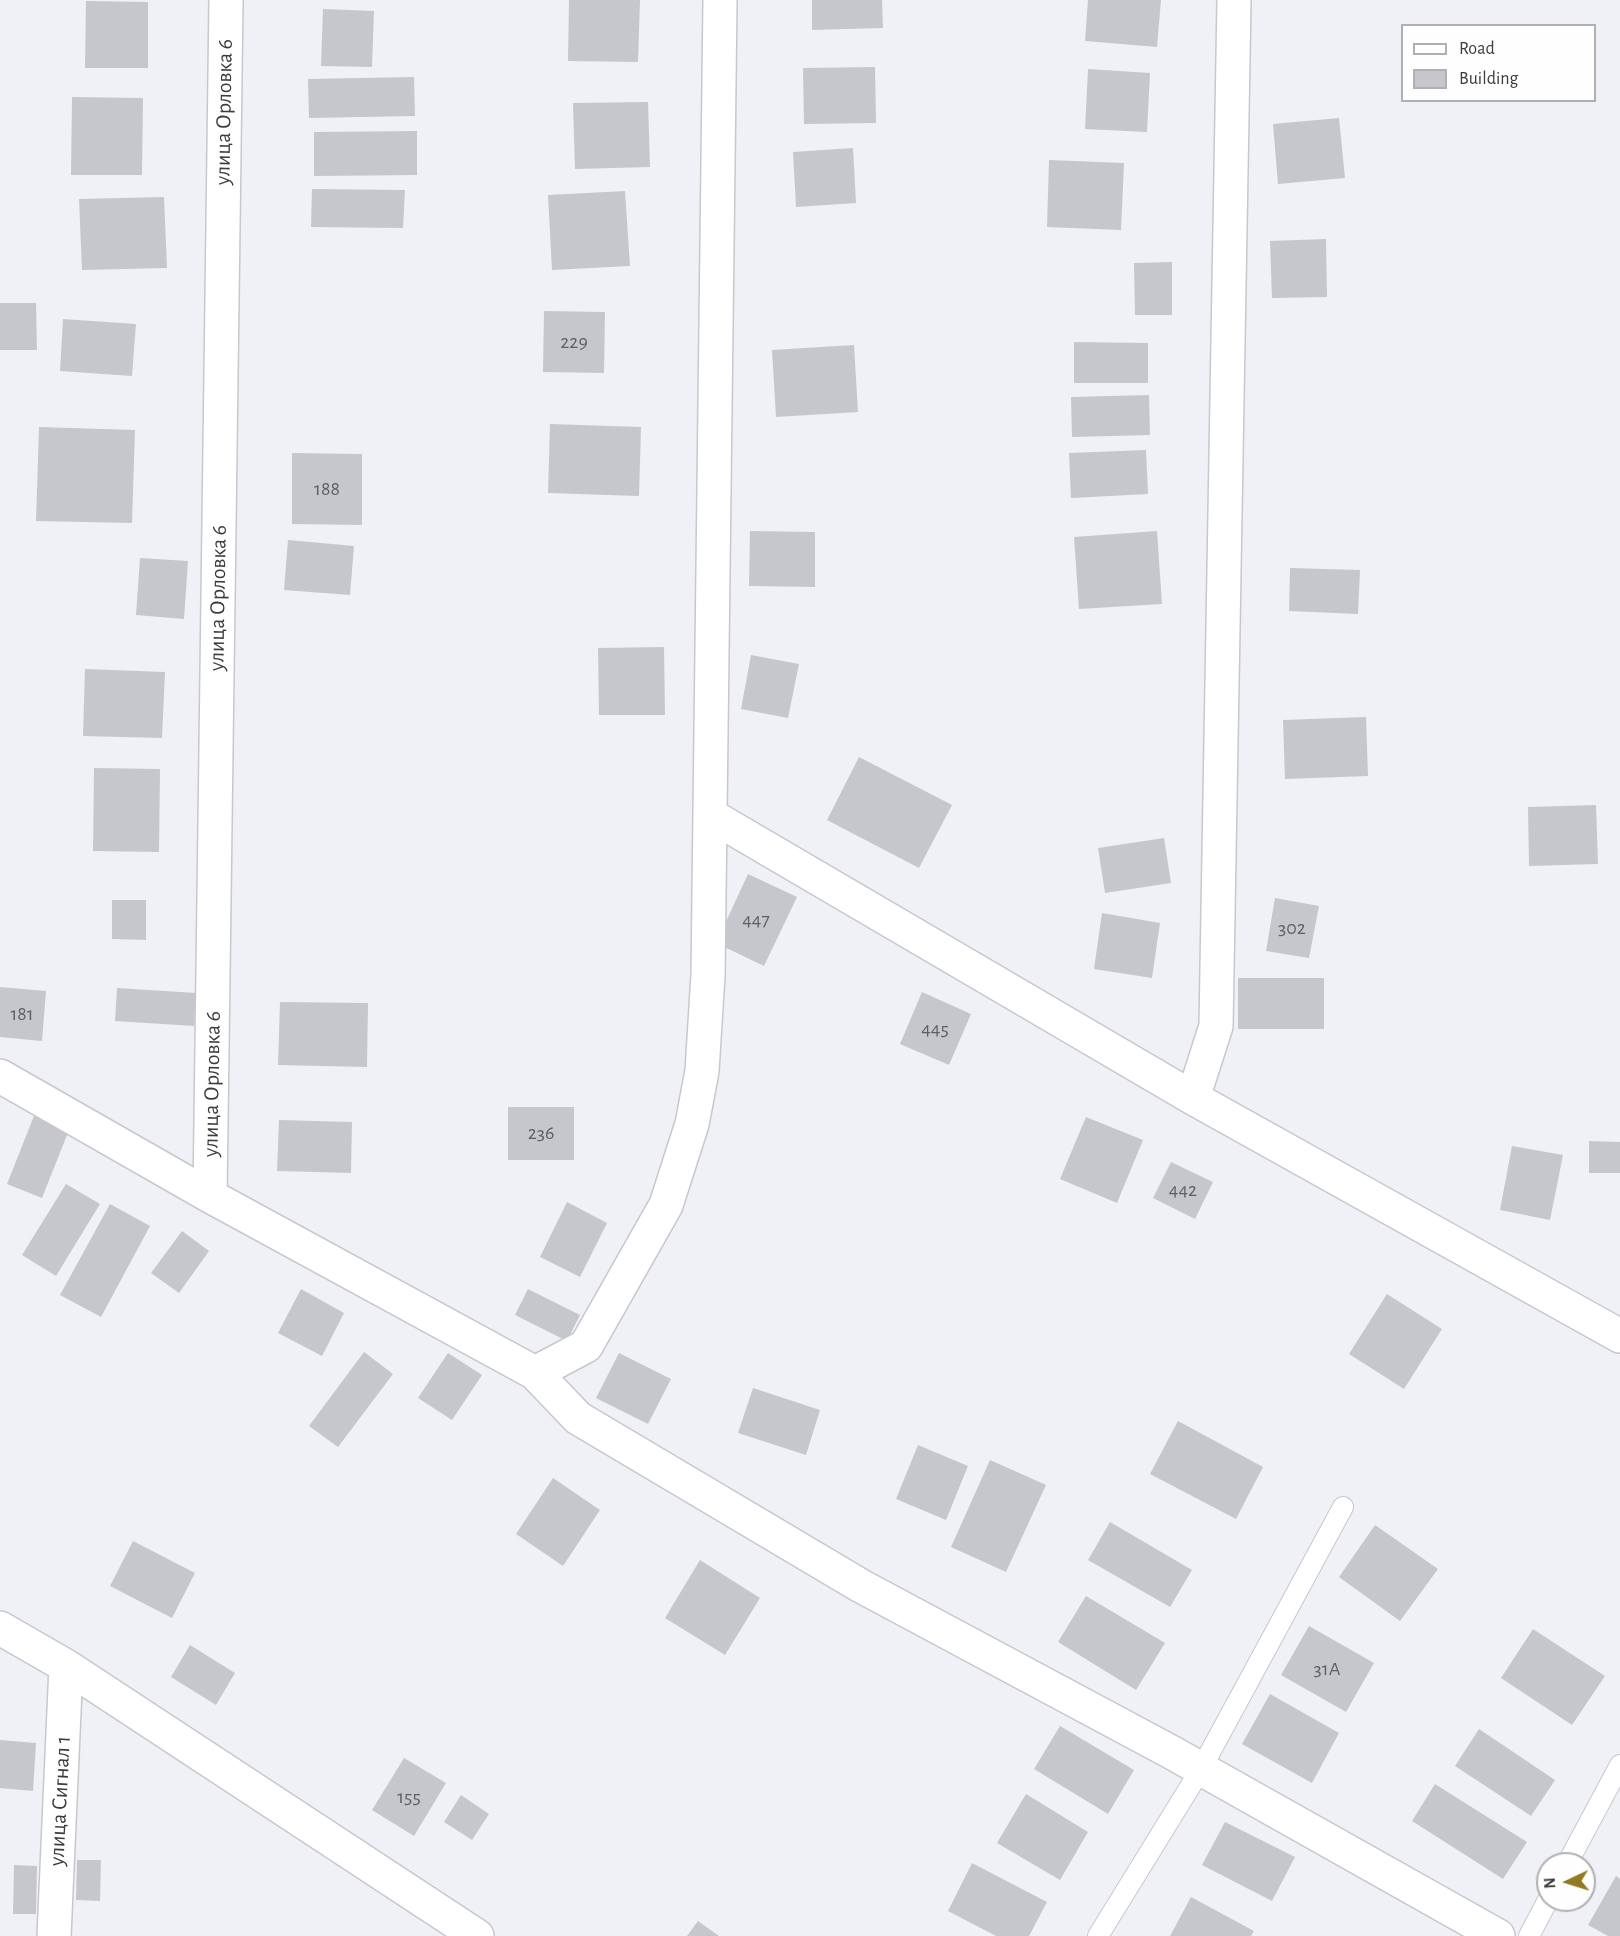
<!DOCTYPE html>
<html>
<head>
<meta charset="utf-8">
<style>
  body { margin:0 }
  #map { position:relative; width:1620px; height:1936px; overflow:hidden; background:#eff1f6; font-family:"Alegreya Sans",sans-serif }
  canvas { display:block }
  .legend { position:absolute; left:1401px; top:24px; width:195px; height:78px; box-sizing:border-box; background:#fefefe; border:2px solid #b0b0b2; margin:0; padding:8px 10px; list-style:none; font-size:18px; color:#3c3c3f }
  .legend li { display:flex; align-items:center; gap:12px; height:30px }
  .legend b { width:30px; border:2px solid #b0b0b2 }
  .north { position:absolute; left:1536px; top:1852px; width:60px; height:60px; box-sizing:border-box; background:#fefefe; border:2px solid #b0b0b2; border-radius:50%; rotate:266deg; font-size:16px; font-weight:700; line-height:24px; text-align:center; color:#3c3c3f }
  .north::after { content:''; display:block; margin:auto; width:21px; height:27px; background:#937920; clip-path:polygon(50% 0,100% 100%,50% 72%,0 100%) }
</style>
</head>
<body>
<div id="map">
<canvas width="1620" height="1936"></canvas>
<ul class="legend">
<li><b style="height:8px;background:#fff"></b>Road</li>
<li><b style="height:16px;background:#c6c7cc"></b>Building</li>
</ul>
<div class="north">N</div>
</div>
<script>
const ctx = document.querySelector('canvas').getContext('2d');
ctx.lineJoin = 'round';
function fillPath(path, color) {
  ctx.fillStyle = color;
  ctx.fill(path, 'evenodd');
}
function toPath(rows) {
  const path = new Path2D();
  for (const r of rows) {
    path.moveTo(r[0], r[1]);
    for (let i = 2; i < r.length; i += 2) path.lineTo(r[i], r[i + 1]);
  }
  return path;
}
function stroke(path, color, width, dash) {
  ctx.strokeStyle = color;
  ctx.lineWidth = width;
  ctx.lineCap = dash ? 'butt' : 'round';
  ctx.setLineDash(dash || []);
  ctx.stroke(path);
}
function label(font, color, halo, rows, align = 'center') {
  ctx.font = font + ' "Alegreya Sans",sans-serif';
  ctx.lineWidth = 6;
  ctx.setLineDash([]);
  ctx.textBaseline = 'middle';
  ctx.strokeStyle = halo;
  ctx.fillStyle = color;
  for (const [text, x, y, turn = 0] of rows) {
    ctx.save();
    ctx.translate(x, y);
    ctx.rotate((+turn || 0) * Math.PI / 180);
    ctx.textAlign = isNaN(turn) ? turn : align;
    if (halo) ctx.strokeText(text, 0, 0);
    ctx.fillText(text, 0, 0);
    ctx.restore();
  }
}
fillPath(toPath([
  [569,0,640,0,638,62,568,61],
  [812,0,882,0,883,28,812,30],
  [1088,0,1161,0,1157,47,1085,41],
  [86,1,148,2,148,68,85,68],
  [323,9,374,11,372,67,321,66],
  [875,67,876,123,804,124,803,68],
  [1088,69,1150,73,1147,132,1085,129],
  [414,77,415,116,309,118,308,79],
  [72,97,143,98,142,175,71,175],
  [648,102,650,167,575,169,573,103],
  [1339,118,1345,178,1278,184,1273,124],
  [417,131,417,175,314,176,314,132],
  [853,148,856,203,796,207,793,152],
  [1049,160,1124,163,1121,230,1047,227],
  [312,189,405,190,403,228,311,227],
  [625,191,630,266,552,270,548,195],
  [164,197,167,268,82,270,79,199],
  [1326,239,1327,297,1272,298,1270,241],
  [1172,262,1172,315,1135,315,1134,263],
  [0,303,36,303,37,350,0,350],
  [544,311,605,312,604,373,543,372],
  [63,319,136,324,132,376,60,371],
  [1074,342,1148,343,1148,383,1074,383],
  [854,345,858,412,776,417,772,350],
  [1149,395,1150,435,1072,437,1071,397],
  [550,424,641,427,639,496,548,493],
  [39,427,135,430,132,523,36,521],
  [1146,450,1148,494,1071,498,1069,453],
  [292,453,362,454,362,525,292,524],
  [750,531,815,532,815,587,749,586],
  [1157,531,1162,604,1079,609,1074,537],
  [288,540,354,546,350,595,284,590],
  [140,558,188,561,184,619,136,615],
  [1290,568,1360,570,1358,614,1289,611],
  [664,647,665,715,599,715,598,648],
  [751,655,799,664,788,718,741,709],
  [85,669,165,672,162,738,83,736],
  [1366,717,1368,776,1285,779,1283,720],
  [859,757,952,805,919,868,827,820],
  [94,768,160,769,159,852,93,851],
  [1596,805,1598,864,1529,866,1528,807],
  [1164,838,1171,883,1105,893,1098,848],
  [748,874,797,897,764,966,716,943],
  [1275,898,1319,906,1309,958,1266,951],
  [112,900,146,900,146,940,112,939],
  [1102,913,1160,923,1152,978,1094,969],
  [1238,978,1324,978,1324,1029,1238,1029],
  [0,987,46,991,42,1041,0,1037],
  [117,988,196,993,194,1026,115,1021],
  [922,992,971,1014,949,1065,900,1044],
  [280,1002,368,1003,367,1067,278,1065],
  [508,1107,574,1107,574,1160,508,1160],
  [34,1116,69,1130,42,1198,7,1184],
  [1086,1117,1143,1140,1117,1203,1060,1179],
  [279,1120,352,1122,351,1173,277,1171],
  [1589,1141,1620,1142,1620,1173,1589,1173],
  [1512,1146,1563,1155,1550,1220,1500,1210],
  [1171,1162,1213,1182,1195,1219,1153,1198],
  [66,1184,100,1204,56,1276,22,1255],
  [567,1202,607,1223,580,1277,540,1257],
  [110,1204,150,1226,101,1317,60,1295],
  [182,1231,209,1251,179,1293,151,1273],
  [301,1289,344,1313,322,1356,278,1333],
  [528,1289,580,1315,567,1341,515,1315],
  [1387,1294,1442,1329,1404,1389,1349,1354],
  [364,1352,393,1374,338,1447,309,1426],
  [448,1353,482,1375,452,1420,418,1398],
  [619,1353,671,1379,648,1424,596,1398],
  [753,1388,820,1410,806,1455,738,1433],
  [1178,1421,1263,1467,1236,1519,1150,1474],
  [918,1445,968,1466,946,1520,896,1499],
  [990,1460,1046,1485,1006,1572,951,1547],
  [553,1478,600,1510,563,1566,516,1534],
  [1110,1522,1192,1570,1170,1607,1088,1560],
  [1375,1525,1438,1569,1400,1621,1339,1577],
  [133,1541,195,1573,172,1618,110,1586],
  [700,1560,760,1598,725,1655,665,1618],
  [1086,1596,1165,1643,1136,1690,1058,1642],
  [1309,1626,1374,1663,1346,1712,1281,1675],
  [1533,1629,1605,1676,1572,1725,1501,1678],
  [190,1645,235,1673,216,1705,171,1677],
  [1270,1694,1339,1733,1312,1783,1242,1744],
  [1060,1726,1134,1770,1108,1814,1034,1769],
  [1479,1729,1555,1780,1531,1816,1455,1766],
  [0,1740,36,1743,33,1791,0,1788],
  [404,1758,446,1783,414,1836,372,1810],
  [1435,1784,1527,1842,1503,1879,1412,1821],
  [1026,1794,1088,1832,1060,1880,997,1843],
  [461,1795,489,1814,472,1840,444,1822],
  [1225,1822,1295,1857,1272,1901,1202,1865],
  [77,1860,101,1860,100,1901,76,1900],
  [972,1863,1047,1902,1029,1936,996,1936,948,1911],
  [14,1865,37,1866,36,1914,13,1914],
  [1616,1876,1620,1879,1620,1936,1608,1936,1588,1925],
  [1191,1897,1254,1931,1251,1936,1170,1936],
  [698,1921,719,1936,687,1936]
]), '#c6c7cc');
const service = toPath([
  [1567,1864,1620,1765],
  [1098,1936,1201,1769,1343,1507],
  [1529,1936,1548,1900]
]);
const minor = toPath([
  [710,815,1193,1098,1620,1336],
  [0,1076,210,1196,535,1373,578,1418,861,1586,1171,1752,1498,1936],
  [1193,1098,1216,1026,1234,0],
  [210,1196,226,0],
  [535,1373,586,1346,666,1205,692,1124,702,1071,708,975,720,0],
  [0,1628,66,1666,477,1936],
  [54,1936,66,1666]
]);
stroke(service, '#c6c8cd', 22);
stroke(minor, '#c6c8cd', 36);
stroke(service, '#fff', 20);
stroke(minor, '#fff', 33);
label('20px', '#5e5f62', null, [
  ["229",574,342],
  ["188",327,489],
  ["447",756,920],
  ["302",1292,928],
  ["181",22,1014],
  ["445",935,1029],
  ["236",541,1133],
  ["442",1183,1190],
  ["31А",1327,1669],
  ["155",409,1797]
]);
label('22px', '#3c3c3f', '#fefefe', [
  ["улица Орловка 6",224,112,-89],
  ["улица Орловка 6",218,598,-89],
  ["улица Орловка 6",212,1084,-89],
  ["улица Сигнал 1",60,1801,-87]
]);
</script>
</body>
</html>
